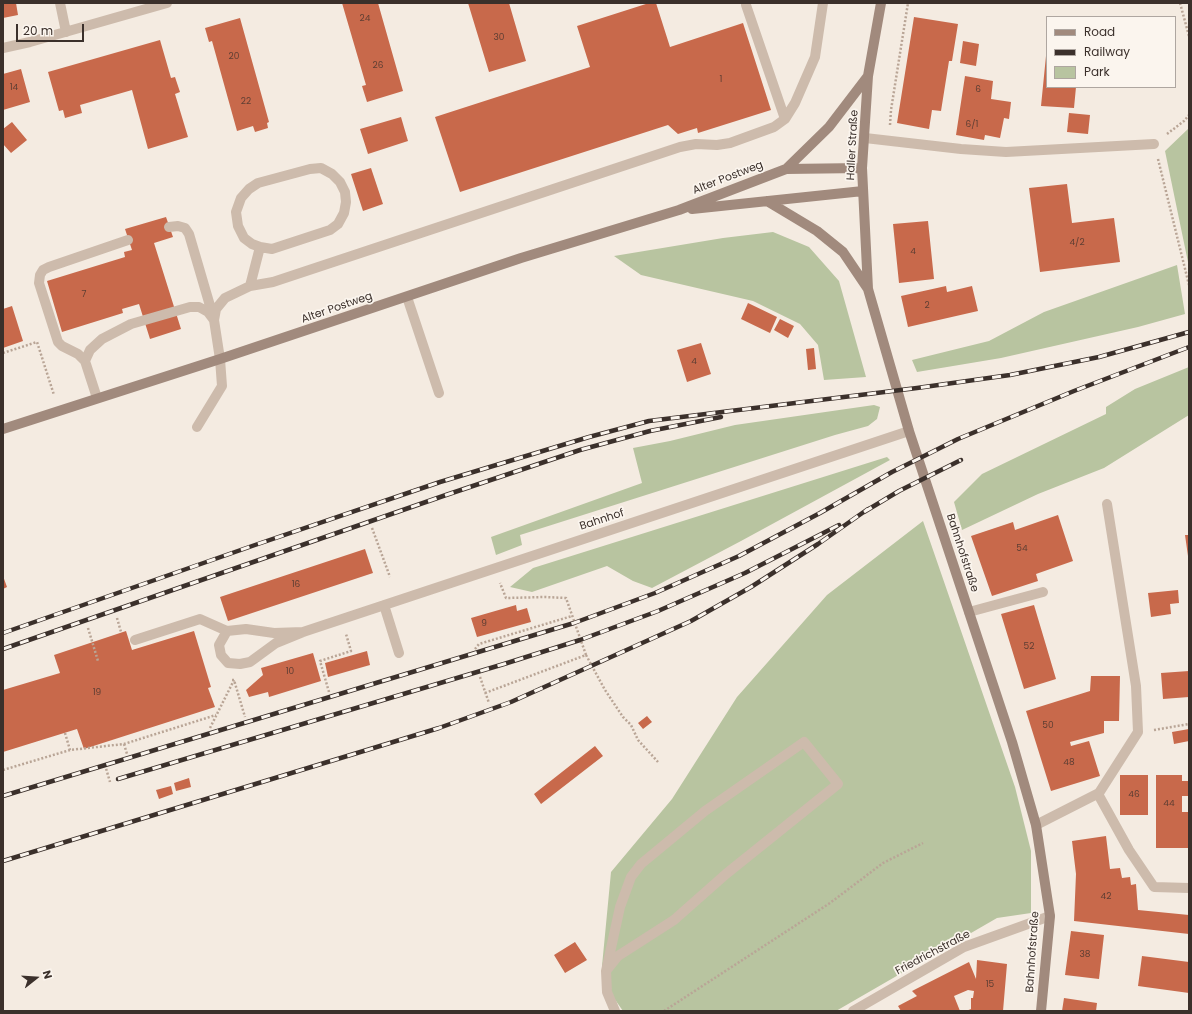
<!DOCTYPE html>
<html>
<head>
<meta charset="utf-8">
<style>
  body { margin:0 }
  #map { position:relative; width:1192px; height:1014px; overflow:hidden; background:#f4ebe1; font-family:Poppins,sans-serif }
  canvas { display:block }
  .frame { position:absolute; inset:0; border:4px solid #3b302b; pointer-events:none }
  .legend { position:absolute; left:1046px; top:16px; width:130px; height:72px; box-sizing:border-box; background:#fbf5ee; border:1px solid #aea6a0; margin:0; padding:5px 7px; list-style:none; font-size:12px; color:#3b302b }
  .legend li { display:flex; align-items:center; gap:8px; height:20px }
  .legend b { width:20px; border:1px solid #aea6a0 }
  .north { position:absolute; left:16px; top:958px; width:40px; height:40px; -webkit-text-stroke:3px #fbf5ee; paint-order:stroke; rotate:73deg; font-size:11px; font-weight:700; line-height:16px; text-align:center; color:#3b302b }
  .north::after { content:''; display:block; margin:auto; width:14px; height:18px; background:#3b302b; clip-path:polygon(50% 0,100% 100%,50% 72%,0 100%) }
  .scale { position:absolute; left:16px; top:24px; width:68px; height:18px; box-sizing:border-box; border:2px solid #3b302b; border-top:0; padding-left:5px; font-size:12px; line-height:14px; white-space:nowrap; color:#3b302b; -webkit-text-stroke:3px #fbf5ee; paint-order:stroke }
</style>
</head>
<body>
<div id="map">
<canvas width="1192" height="1014"></canvas>
<div class="frame"></div>
<ul class="legend">
<li><b style="height:5px;background:#a18a7d"></b>Road</li>
<li><b style="height:5px;background:#3b302b"></b>Railway</li>
<li><b style="height:11px;background:#b8c4a0"></b>Park</li>
</ul>
<div class="north">N</div>
<div class="scale">20 m</div>
</div>
<script>
const ctx = document.querySelector('canvas').getContext('2d');
ctx.lineJoin = 'round';
function fillPath(path, color) {
  ctx.fillStyle = color;
  ctx.fill(path, 'evenodd');
}
function toPath(rows) {
  const path = new Path2D();
  for (const r of rows) {
    path.moveTo(r[0], r[1]);
    for (let i = 2; i < r.length; i += 2) path.lineTo(r[i], r[i + 1]);
  }
  return path;
}
function stroke(path, color, width, dash) {
  ctx.strokeStyle = color;
  ctx.lineWidth = width;
  ctx.lineCap = dash ? 'butt' : 'round';
  ctx.setLineDash(dash || []);
  ctx.stroke(path);
}
function label(font, color, halo, rows, align = 'center') {
  ctx.font = font + ' Poppins,sans-serif';
  ctx.lineWidth = 3.5;
  ctx.setLineDash([]);
  ctx.textBaseline = 'middle';
  ctx.strokeStyle = halo;
  ctx.fillStyle = color;
  for (const [text, x, y, turn = 0] of rows) {
    ctx.save();
    ctx.translate(x, y);
    ctx.rotate((+turn || 0) * Math.PI / 180);
    ctx.textAlign = isNaN(turn) ? turn : align;
    if (halo) ctx.strokeText(text, 0, 0);
    ctx.fillText(text, 0, 0);
    ctx.restore();
  }
}
fillPath(toPath([
  [1189,128,1189,267,1165,151],
  [773,232,809,247,839,281,866,377,824,380,818,345,800,324,753,301,641,275,614,256,723,238],
  [1177,265,1185,314,1138,327,1001,358,917,372,912,360,989,341,1044,312],
  [1189,367,1189,415,1104,468,1038,494,962,530,954,502,982,474,1106,414,1106,407,1135,389],
  [874,405,880,407,877,419,868,426,835,435,520,535,522,545,496,555,491,537,642,483,633,448,670,441,735,425],
  [887,457,890,460,741,541,652,588,633,581,607,566,532,592,510,587,533,568],
  [923,521,1015,787,1031,851,1031,913,997,918,836,1011,623,1011,611,994,602,966,611,872,672,799,737,697,827,595]
]), '#b8c4a0');
fillPath(toPath([
  [3,3,16,3,18,15,3,18],
  [342,3,378,3,403,91,367,102,362,86,366,85],
  [468,3,509,3,526,61,489,72],
  [649,3,656,3,670,47,743,23,771,110,698,133,697,128,678,134,668,125,460,192,435,117,590,67,577,26],
  [914,17,958,24,952,61,949,61,941,111,932,110,929,129,897,123],
  [240,18,269,122,267,123,268,128,255,132,253,126,237,131,212,41,209,42,205,28],
  [160,40,171,78,175,77,180,92,175,94,188,137,148,149,132,90,80,105,82,113,65,118,63,110,59,111,48,72],
  [963,41,979,44,976,66,960,63],
  [1046,56,1047,56,1047,87,1076,87,1074,108,1041,106],
  [21,69,30,102,3,110,3,74],
  [965,76,993,81,991,99,1011,102,1009,119,1004,118,1000,138,985,135,984,140,956,135],
  [1069,113,1090,115,1088,134,1067,132],
  [401,117,408,141,368,154,360,129],
  [12,122,27,140,11,153,3,144,3,129],
  [371,168,383,204,363,211,351,174],
  [1067,184,1072,223,1114,218,1120,262,1040,272,1029,188],
  [166,217,173,237,154,243,181,329,150,339,139,304,122,309,123,313,62,332,47,281,125,257,124,252,132,250,125,229],
  [928,221,934,279,899,283,893,224],
  [946,286,947,292,972,286,978,311,908,327,901,296],
  [748,303,777,317,770,333,741,319],
  [12,306,23,341,3,348,3,309],
  [780,319,794,326,788,338,774,330],
  [701,343,711,374,687,382,677,350],
  [814,348,816,369,808,370,806,349],
  [1058,515,1073,561,1036,574,1038,581,992,596,971,536,1013,522,1015,530],
  [1185,535,1189,535,1189,556,1188,556],
  [365,549,373,573,228,621,220,597],
  [3,576,7,587,3,589],
  [1178,590,1179,603,1170,604,1171,614,1151,617,1148,593],
  [516,605,517,611,527,608,531,622,477,637,471,618],
  [1034,605,1056,679,1024,689,1001,614],
  [126,631,132,650,194,631,211,687,208,688,215,707,84,749,77,729,3,752,3,690,60,673,54,655],
  [367,651,370,665,328,677,325,663],
  [313,653,321,681,269,697,268,692,249,697,246,690,263,675,261,668],
  [1189,671,1189,697,1163,699,1161,673],
  [1091,676,1120,676,1119,721,1104,721,1104,733,1070,742,1071,746,1089,741,1100,776,1051,791,1026,711,1090,691],
  [647,716,652,722,643,729,638,723],
  [1189,729,1189,741,1174,744,1172,732],
  [595,746,603,756,541,804,534,794],
  [1120,775,1148,775,1148,815,1120,815],
  [1156,775,1182,775,1182,781,1189,781,1189,796,1182,796,1182,812,1189,812,1189,848,1156,848],
  [189,778,191,787,176,791,174,783],
  [171,786,173,794,159,799,156,790],
  [1106,836,1110,869,1120,868,1122,878,1130,877,1131,885,1136,884,1138,910,1189,915,1189,934,1074,921,1076,874,1072,841],
  [1071,931,1104,935,1099,979,1065,975],
  [575,942,587,960,565,973,554,955],
  [1142,956,1189,962,1189,993,1138,986],
  [977,960,1007,964,1003,1011,966,1011,971,1009,971,998,973,998,974,991,968,990,954,996,960,1011,901,1011,898,1006,917,996,912,991,969,962,976,979],
  [1064,998,1097,1003,1096,1011,1062,1011]
]), '#c8694b');
stroke(toPath([
  [1180,3,1189,36],
  [890,125,891,110,908,3],
  [1167,134,1184,121,1189,115],
  [1158,159,1189,285],
  [3,353,37,342,54,395],
  [372,528,390,577],
  [117,618,121,632],
  [88,628,98,661],
  [475,649,479,644,572,616],
  [586,655,605,690,623,717,631,725,638,740,658,762],
  [480,677,489,703],
  [232,680,234,680,245,717],
  [329,692,320,661,351,651,346,634],
  [485,693,586,655,566,598,545,597,506,598,500,583],
  [210,728,234,680],
  [1154,730,1189,724],
  [65,733,70,750],
  [124,744,127,754],
  [105,765,110,782],
  [3,770,70,750,124,744,216,715],
  [664,1011,830,903,883,863,923,843]
]), '#b9a596', 2.5, [2, 2]);
stroke(toPath([
  [746,3,746,5,785,119],
  [865,138,961,149,1006,152,1154,144],
  [169,227,178,226,185,228,189,234,213,316],
  [250,286,260,247,272,249,330,230,338,224,344,213,346,202,345,192,340,182,332,174,321,168,310,169,258,183,249,189,241,198,236,212,238,226,244,238,252,244,260,247],
  [407,297,439,393],
  [85,361,90,350,102,339,131,324,190,307,199,307,208,312,214,320],
  [97,398,85,361,78,354,62,346,58,342,39,283,40,275,43,270,49,267,128,240],
  [197,427,222,386,220,359,214,320,216,309,225,298,250,286,273,282,680,147,696,144,717,145,730,143,774,127,785,119,795,103,815,57,823,3],
  [384,605,399,653],
  [969,612,1043,592],
  [303,632,274,633,246,629,227,631,219,645,221,655,228,663,240,664,250,662,276,643,303,632,909,431],
  [135,640,200,619,227,631],
  [1098,794,1129,850,1154,887,1189,888],
  [606,971,618,956,674,920,726,874,838,784,804,742,705,811,641,864,631,877,620,907,606,971,607,992,615,1011]
]), '#cdbbac', 10);
stroke(toPath([
  [60,3,66,32],
  [3,48,30,42,167,3],
  [1036,825,1099,793,1138,732,1136,686,1107,504],
  [853,1011,964,947,1050,916]
]), '#cdbbac', 10);
stroke(toPath([
  [881,3,868,76,862,168,868,289,909,431,1012,742,1036,825,1050,916,1041,1011],
  [786,169,829,127,868,76],
  [767,201,817,231,843,252,868,289],
  [692,209,863,191],
  [3,429,220,359,521,258,679,210,786,169,862,168]
]), '#a18a7d', 10);
const rail = toPath([
  [864,512,899,491,961,460],
  [3,633,255,545,440,482,589,437,649,421,917,388,1010,375,1099,357,1189,332],
  [3,649,446,495,580,450,650,431,721,417],
  [118,779,504,664,580,640,658,611,745,573,839,525],
  [3,796,574,623,655,593,739,556,820,513,892,472,958,439,1074,391,1189,347],
  [3,861,439,728,511,702,691,621,751,587,818,544,868,509]
]);
stroke(rail, '#3b302b', 4.5);
stroke(rail, '#fbf5ee', 3, [9]);
label('9px', '#5e3e33', null, [
  ["24",365,19],
  ["30",499,38],
  ["20",234,57],
  ["26",378,66],
  ["1",721,80],
  ["14",14,88],
  ["6",978,90],
  ["22",246,102],
  ["6/1",972,125],
  ["4/2",1077,243],
  ["4",913,252],
  ["7",84,295],
  ["2",927,306],
  ["4",694,362],
  ["54",1022,549],
  ["16",296,585],
  ["9",484,624],
  ["52",1029,647],
  ["10",290,672],
  ["19",97,693],
  ["50",1048,726],
  ["48",1069,763],
  ["46",1134,795],
  ["44",1169,804],
  ["42",1106,897],
  ["38",1085,955],
  ["15",990,985]
]);
label('11px', '#3b302b', '#fbf5ee', [
  ["Haller Straße",853,145,-87],
  ["Alter Postweg",728,178,-21],
  ["Alter Postweg",337,308,-19],
  ["Bahnhof",602,520,-18],
  ["Bahnhofstraße",962,553,72],
  ["Bahnhofstraße",1033,952,-86],
  ["Friedrichstraße",933,953,-28]
]);
</script>
</body>
</html>
